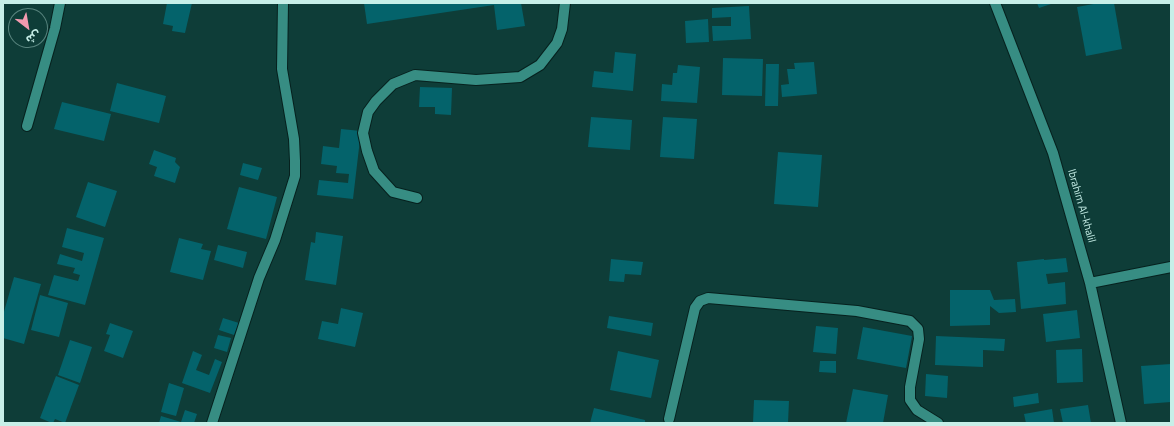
<!DOCTYPE html>
<html>
<head>
<meta charset="utf-8">
<style>
  body { margin:0 }
  #map { position:relative; width:1174px; height:426px; overflow:hidden; background:#0e3d38; font-family:"Titillium Web","Noto Sans Arabic",sans-serif }
  canvas { display:block }
  .frame { position:absolute; inset:0; border:4px solid #c7efe8; pointer-events:none }
  .north { position:absolute; left:8px; top:8px; width:40px; height:40px; box-sizing:border-box; background:#0e3d38; border:1px solid #58847e; border-radius:50%; rotate:149deg; font-size:11px; font-weight:700; line-height:16px; text-align:center; color:#c7efe8 }
  .north::after { content:''; display:block; margin:auto; width:14px; height:18px; background:#f29aaf; clip-path:polygon(50% 0,100% 100%,50% 72%,0 100%) }
</style>
</head>
<body>
<div id="map">
<canvas width="1174" height="426"></canvas>
<div class="frame"></div>
<div class="north">ش</div>
</div>
<script>
const ctx = document.querySelector('canvas').getContext('2d');
ctx.lineJoin = 'round';
function fillPath(path, color) {
  ctx.fillStyle = color;
  ctx.fill(path, 'evenodd');
}
function toPath(rows) {
  const path = new Path2D();
  for (const r of rows) {
    path.moveTo(r[0], r[1]);
    for (let i = 2; i < r.length; i += 2) path.lineTo(r[i], r[i + 1]);
  }
  return path;
}
function stroke(path, color, width, dash) {
  ctx.strokeStyle = color;
  ctx.lineWidth = width;
  ctx.lineCap = dash ? 'butt' : 'round';
  ctx.setLineDash(dash || []);
  ctx.stroke(path);
}
function label(font, color, halo, rows, align = 'center') {
  ctx.font = font + ' "Titillium Web",sans-serif';
  ctx.lineWidth = 3;
  ctx.setLineDash([]);
  ctx.textBaseline = 'middle';
  ctx.strokeStyle = halo;
  ctx.fillStyle = color;
  for (const [text, x, y, turn = 0] of rows) {
    ctx.save();
    ctx.translate(x, y);
    ctx.rotate((+turn || 0) * Math.PI / 180);
    ctx.textAlign = isNaN(turn) ? turn : align;
    if (halo) ctx.strokeText(text, 0, 0);
    ctx.fillText(text, 0, 0);
    ctx.restore();
  }
}
fillPath(toPath([
  [167,3,192,3,185,33,172,31,173,26,163,24],
  [364,3,521,3,525,26,497,30,494,5,367,24],
  [1037,3,1054,3,1039,8],
  [1099,3,1114,3,1122,49,1086,56,1077,7],
  [749,6,751,39,713,41,712,26,731,26,731,17,712,18,712,8],
  [708,19,709,42,686,43,685,21],
  [615,52,636,54,633,91,592,87,594,71,613,73],
  [723,58,763,59,762,96,722,95],
  [814,62,817,94,782,97,781,85,789,84,787,69,795,69,794,63],
  [766,64,779,64,778,106,765,106],
  [678,65,700,67,697,103,661,101,662,84,672,85,673,73,677,73],
  [117,83,166,96,159,123,110,111],
  [420,87,452,88,451,115,435,114,435,107,419,107],
  [62,102,111,114,104,141,54,129],
  [591,117,632,120,630,150,588,147],
  [663,117,697,119,694,159,660,157],
  [341,129,361,131,353,199,317,195,319,180,348,183,349,174,336,173,337,166,321,164,323,146,339,148],
  [154,150,176,158,175,162,180,167,175,183,154,176,157,167,149,164],
  [778,152,822,155,818,207,774,204],
  [243,163,262,168,258,180,240,175],
  [88,182,117,191,105,227,76,217],
  [239,187,277,197,266,239,227,229],
  [67,228,104,238,85,305,48,295,54,275,78,281,80,275,73,273,75,268,57,264,60,254,82,261,84,253,62,247],
  [316,232,343,236,336,285,305,280,311,242,315,243],
  [179,238,203,244,201,249,211,251,203,280,170,272],
  [218,245,247,252,243,268,214,260],
  [1066,258,1068,272,1046,274,1048,284,1065,282,1066,304,1021,309,1017,262,1044,259,1044,260],
  [611,259,643,262,641,275,625,274,624,282,609,281],
  [14,277,41,284,24,344,3,338,3,315],
  [950,290,990,290,994,300,1015,299,1016,312,999,313,990,306,990,325,950,326],
  [40,295,68,303,59,337,31,330],
  [341,308,363,313,355,347,318,339,322,321,338,324],
  [1077,310,1080,338,1046,342,1043,314],
  [609,316,653,323,651,336,607,328],
  [223,318,239,323,234,335,219,330],
  [110,323,133,331,123,358,104,351,110,335,106,334],
  [816,326,838,328,836,354,813,352],
  [863,327,912,336,906,368,857,359],
  [218,335,231,338,227,352,214,348],
  [936,336,1005,339,1004,351,983,350,983,367,935,365],
  [70,340,92,347,80,383,58,375],
  [1082,349,1083,382,1057,383,1056,350],
  [193,351,202,355,196,370,209,375,215,359,222,362,210,393,182,383],
  [618,351,659,360,651,398,610,390],
  [820,361,836,361,836,373,819,372],
  [1171,364,1171,402,1144,404,1141,366],
  [926,374,948,376,947,398,925,396],
  [56,376,79,385,65,423,55,419,53,423,52,423,40,418],
  [169,383,184,388,176,416,161,412],
  [853,389,888,395,883,423,846,423],
  [1038,393,1039,403,1014,407,1013,397],
  [754,400,789,401,788,423,753,423],
  [1088,405,1091,423,1063,423,1060,409],
  [594,408,645,420,645,423,590,423],
  [1052,409,1054,423,1026,423,1024,414],
  [185,410,197,414,194,423,159,423,161,416,181,422]
]), '#04636b');
const minor = toPath([
  [995,3,1053,153,1090,283,1121,423],
  [27,126,55,28,60,3],
  [417,198,393,192,374,171,367,151,363,133,368,112,376,101,393,84,415,75,476,80,520,77,540,65,557,43,562,29,565,3],
  [1090,283,1171,267],
  [669,419,695,308,700,301,708,298,857,311,910,321,918,329,919,339,910,387,910,400,917,410,938,423],
  [212,423,259,278,275,240,295,176,295,161,294,139,282,69,283,3]
]);
stroke(minor, '#06211e', 12);
stroke(minor, '#378d83', 10);
label('11px', '#c7efe8', '#0e3d38', [
  ["Ibrahim Al-khalil",1081,206,74]
]);
</script>
</body>
</html>
